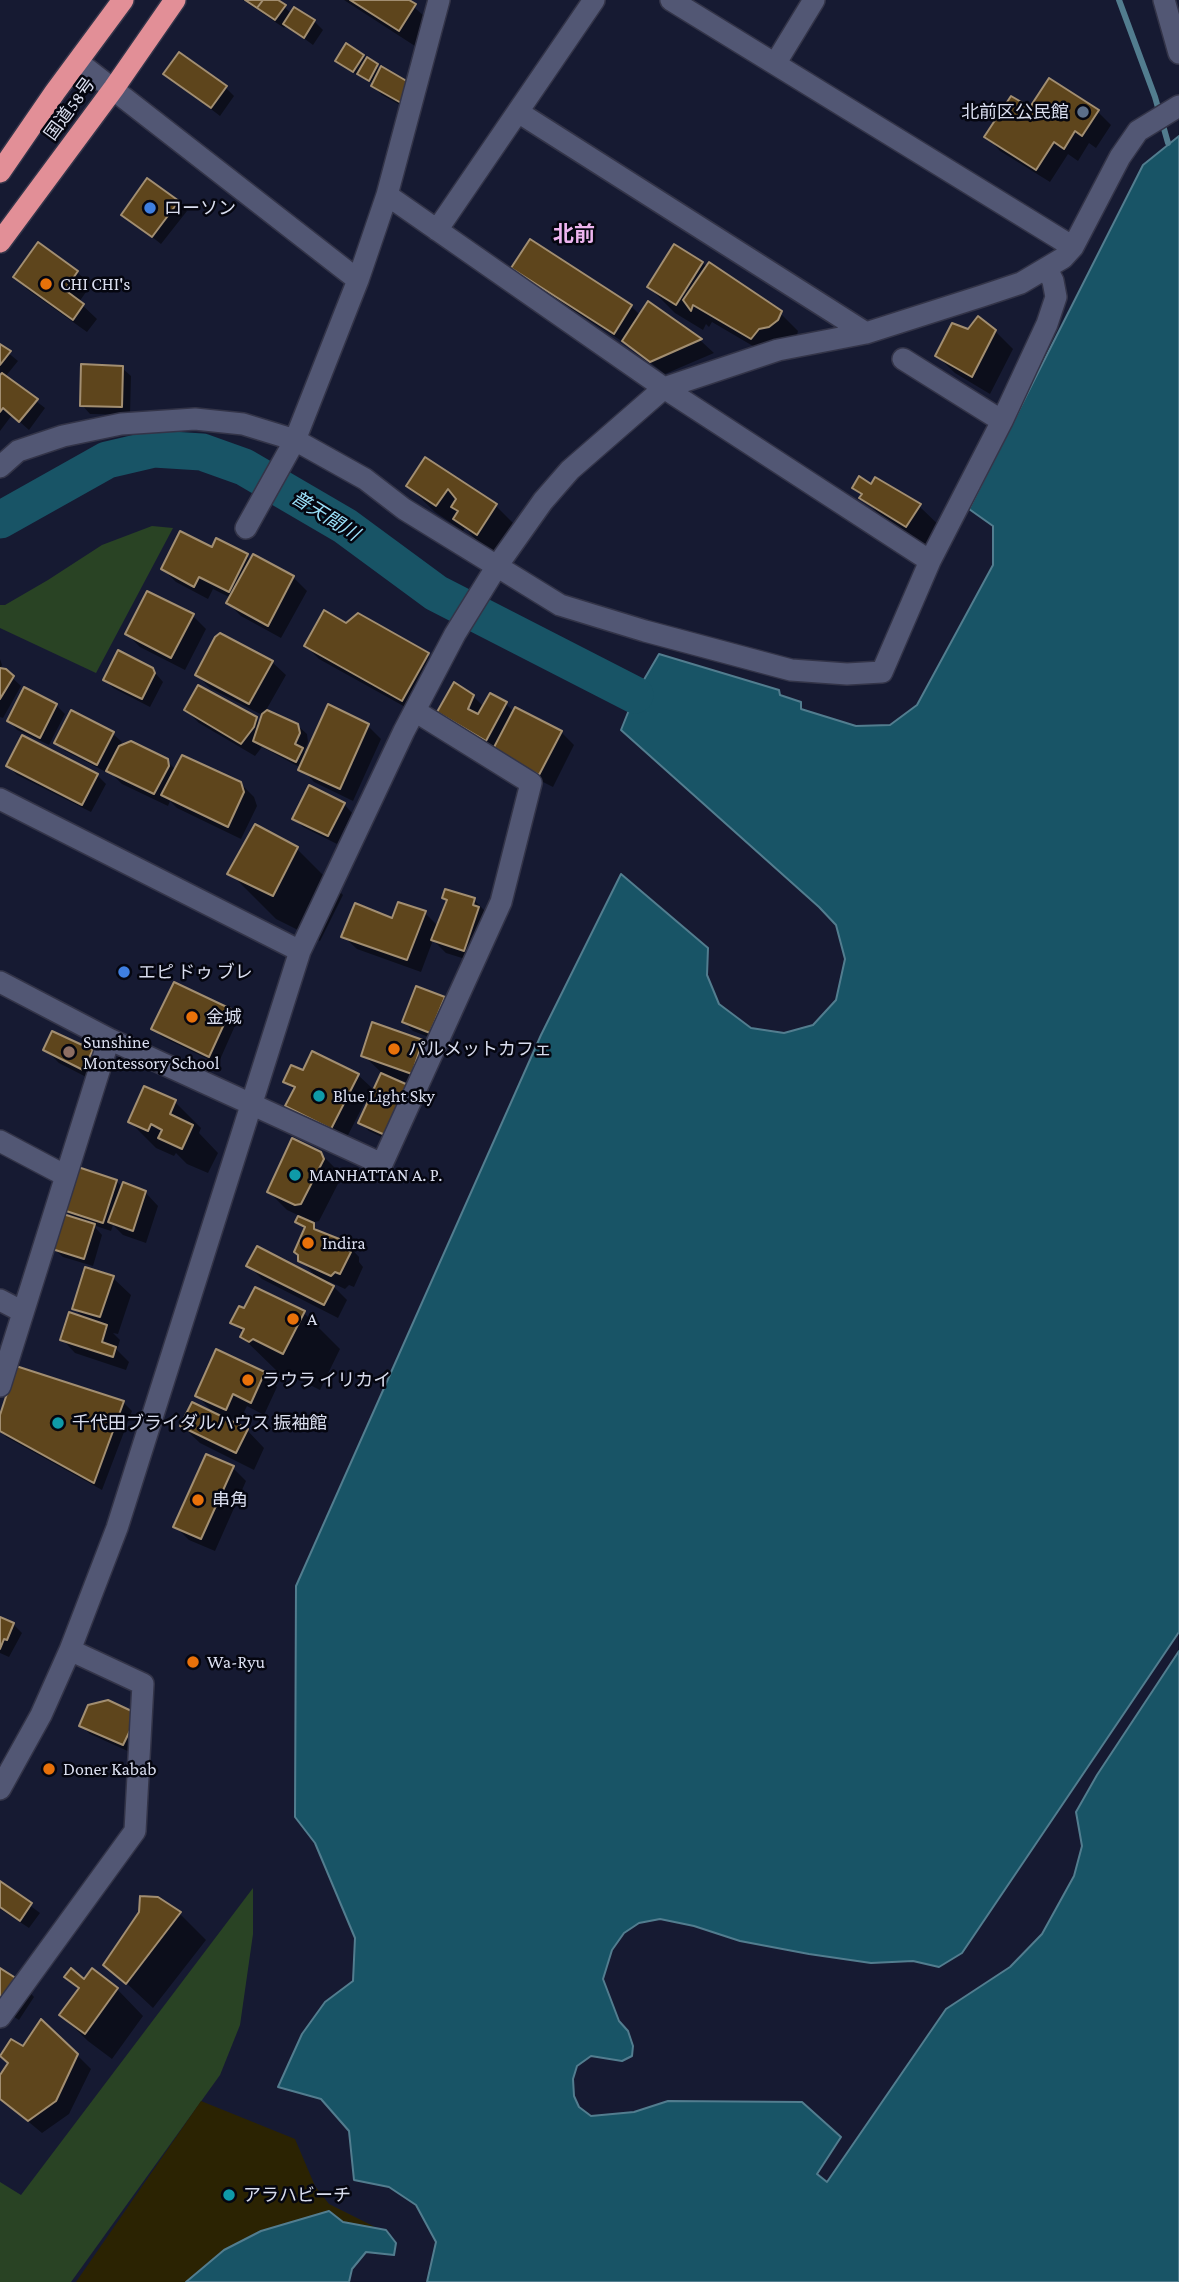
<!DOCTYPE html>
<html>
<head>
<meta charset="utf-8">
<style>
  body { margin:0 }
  canvas { display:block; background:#161a32 }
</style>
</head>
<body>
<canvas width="1179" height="2282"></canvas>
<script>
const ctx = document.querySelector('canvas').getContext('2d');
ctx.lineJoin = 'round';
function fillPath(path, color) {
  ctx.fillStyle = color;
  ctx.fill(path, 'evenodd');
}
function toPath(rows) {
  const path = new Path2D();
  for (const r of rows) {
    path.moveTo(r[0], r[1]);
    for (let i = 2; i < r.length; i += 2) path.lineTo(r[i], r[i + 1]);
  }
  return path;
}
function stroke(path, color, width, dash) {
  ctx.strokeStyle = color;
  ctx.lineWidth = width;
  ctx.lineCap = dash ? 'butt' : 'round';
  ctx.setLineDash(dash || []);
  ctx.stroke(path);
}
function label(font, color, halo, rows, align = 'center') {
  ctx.font = font + ' "Crimson Pro","Noto Sans JP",serif';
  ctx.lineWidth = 5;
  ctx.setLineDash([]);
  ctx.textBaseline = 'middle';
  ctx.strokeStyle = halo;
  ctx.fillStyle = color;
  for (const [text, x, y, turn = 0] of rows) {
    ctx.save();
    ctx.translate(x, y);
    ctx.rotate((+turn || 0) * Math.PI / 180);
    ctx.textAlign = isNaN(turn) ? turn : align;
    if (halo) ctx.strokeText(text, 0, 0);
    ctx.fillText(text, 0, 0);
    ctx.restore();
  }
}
fillPath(toPath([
  [152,526,173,528,96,673,0,628,0,605,5,605,48,580,102,545],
  [253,1888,253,1934,240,2025,220,2075,71,2282,0,2282,0,2182,21,2195]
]), '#294324');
fillPath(toPath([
  [201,2101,295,2139,315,2186,329,2204,379,2229,256,2282,76,2282]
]), '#2b2302');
const water = toPath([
  [1179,136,1179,1632,962,1953,939,1967,913,1961,871,1963,809,1954,740,1941,694,1926,660,1919,639,1923,624,1933,612,1950,603,1979,619,2021,628,2031,633,2046,632,2056,622,2061,591,2056,577,2066,573,2079,574,2096,579,2107,591,2116,634,2112,668,2101,802,2102,841,2137,817,2174,827,2182,946,2009,1010,1967,1042,1934,1074,1876,1082,1846,1076,1812,1097,1775,1179,1651,1179,2282,427,2282,436,2242,416,2205,389,2187,354,2180,349,2131,321,2099,278,2087,302,2034,325,2002,353,1981,355,1938,315,1843,295,1817,296,1586,541,1035,621,874,708,948,707,975,719,1004,751,1028,784,1033,813,1025,836,1000,845,959,836,925,819,907,621,730,635,695,659,654,779,690,780,695,801,702,801,709,856,726,890,725,917,705,993,565,993,526,969,509,1143,165,1179,136],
  [329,2211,343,2222,386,2230,396,2243,394,2255,366,2252,352,2269,349,2282,186,2282,224,2250,261,2231,329,2211]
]);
fillPath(water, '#185466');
stroke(water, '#527d8f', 2);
fillPath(toPath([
  [243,0,277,0,292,14,314,21,323,30,313,45,286,25,284,28],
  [344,0,406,0,433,24,418,48],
  [363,56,381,70,411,111,382,95,373,86,374,84,341,65],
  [166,74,226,88,234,96,220,116],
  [1030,110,1098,112,1111,125,1096,148,1089,143,1078,161,1068,154,1050,182,1000,151,987,137],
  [147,180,187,211,161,244,123,214],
  [531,241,631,306,641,316,649,304,701,341,714,353,665,374,628,345,527,281,513,267],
  [38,244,77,272,91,285,79,302,97,319,87,332,28,290,15,277],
  [702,263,780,313,798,331,796,338,770,356,712,322,709,327,706,324,703,330,675,313,649,287],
  [995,331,1013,349,990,394,955,373,937,356],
  [0,346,18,361,5,377,45,408,29,430,12,415,0,431,0,378,3,374,0,372],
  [122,368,131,376,130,415,90,414,82,405],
  [425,460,496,506,522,532,504,560,481,545,465,528,463,531,435,512,408,486],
  [854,488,919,506,946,532,933,552,888,524],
  [247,556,251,560,293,577,307,591,281,638,241,616,228,603,231,598,213,589,208,599,176,582,163,569],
  [193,616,206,629,185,670,140,647,127,634],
  [346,625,428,655,441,668,416,713,319,659,306,646],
  [0,659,2,665,0,669,5,671,21,686,3,718,0,717],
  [272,662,286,675,265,712,297,725,307,734,308,742,304,752,307,755,368,726,381,739,353,801,314,782,301,768,262,747,255,756,199,723,186,710,256,719,261,724,264,716,210,688,197,675],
  [152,669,163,682,150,707,113,688,105,680],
  [473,696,484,707,506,704,514,712,561,732,574,745,553,787,507,764,465,737,439,711],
  [56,705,65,714,49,745,17,730,9,721],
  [113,734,122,742,119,748,167,761,176,770,240,783,254,797,257,806,241,839,177,808,170,801,168,806,122,784,108,770,106,772,65,751,56,742],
  [8,766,97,775,106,784,91,812,17,775],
  [344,804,352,813,337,844,303,827,295,819],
  [297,849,343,895,320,941,276,919,230,873],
  [444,898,474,900,487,913,478,963,446,953,433,940,421,972,357,949,343,936,393,920,425,913,438,926,448,902],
  [444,998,452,1007,439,1041,413,1031,404,1022],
  [230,1011,238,1019,218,1064,162,1037,153,1028],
  [422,1042,440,1059,429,1090,394,1078,394,1143,369,1131,360,1122,383,1074,363,1055],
  [45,1049,92,1052,105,1065,96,1082,59,1063],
  [304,1072,358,1075,372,1088,345,1141,300,1119,287,1106,295,1091,285,1081],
  [175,1102,201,1128,199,1133,218,1153,208,1173,187,1164,176,1153,174,1156,156,1148,130,1122],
  [320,1153,339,1172,341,1178,319,1221,311,1223,322,1234,346,1243,359,1257,359,1262,363,1267,354,1287,349,1285,345,1289,328,1281,347,1300,338,1318,262,1279,248,1265,318,1278,300,1260,305,1230,297,1222,300,1216,287,1210,269,1192],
  [116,1181,123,1188,145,1192,158,1206,146,1243,123,1235,113,1225,111,1231,93,1225,102,1235,93,1266,63,1257,54,1249,76,1220,65,1210],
  [113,1278,131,1295,118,1334,113,1333,120,1340,117,1350,129,1362,126,1370,75,1353,62,1339,85,1319,74,1308],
  [304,1313,340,1349,320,1390,290,1375,287,1378,279,1373,242,1337,244,1334,232,1322],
  [264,1374,277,1387,264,1415,247,1406,239,1422,216,1412,215,1414,197,1396],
  [123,1402,132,1411,102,1490,6,1437,0,1430,0,1420],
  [182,1426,247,1430,264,1448,254,1470,200,1443],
  [233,1468,246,1481,215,1551,189,1540,175,1526],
  [0,1619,13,1624,22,1633,9,1657,0,1653],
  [137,1715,132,1753,90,1734,81,1725],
  [0,1883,40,1913,29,1928,0,1909],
  [158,1898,180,1914,206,1940,153,2008,106,1964,141,1913],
  [0,1970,21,1983,34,1997,19,2020,0,2008],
  [92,1971,117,1989,143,2016,112,2059,88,2041,61,2015,80,1990,66,1977,85,1981],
  [23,2048,77,2055,91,2069,69,2114,42,2133,0,2098,0,2079]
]), '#0007');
stroke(toPath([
  [1119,0,1155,97,1168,143]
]), '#527d8f', 6);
stroke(toPath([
  [0,520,107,460,154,449,202,452,244,467,345,526,436,593,635,695]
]), '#185466', 37);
const building = toPath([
  [245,0,263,0,257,8,245,0],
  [263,0,278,0,286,5,275,20,257,8,263,0],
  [350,0,409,0,416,4,399,31,350,0],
  [294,7,315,20,304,38,283,24,294,7],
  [346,43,364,55,353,72,335,61,346,43],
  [179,52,227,86,211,108,163,74,179,52],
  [367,57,378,64,369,81,357,74,367,57],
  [381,66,410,83,403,104,371,86,381,66],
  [1049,78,1099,110,1082,136,1075,131,1064,149,1054,142,1036,170,984,137,1011,96,1030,107,1049,78],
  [147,178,179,201,152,237,121,215,147,178],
  [530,239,632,305,614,334,511,268,530,239],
  [38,242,78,271,65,290,84,304,73,320,13,277,38,242],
  [674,244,703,262,676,305,647,287,674,244],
  [709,262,782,311,778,320,769,327,759,329,751,339,693,305,691,311,683,300,709,262],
  [648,301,702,339,650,362,622,341,648,301],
  [978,316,996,330,972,377,935,356,952,323,968,329,978,316],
  [0,344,11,351,0,365,0,344],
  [81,364,123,366,122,407,80,406,81,364],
  [2,373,38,399,19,422,3,408,0,412,0,375,2,373],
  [425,457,497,504,477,535,453,519,458,511,451,507,456,499,448,489,436,506,406,486,425,457],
  [859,476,871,484,875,477,921,504,906,527,859,498,862,494,852,488,859,476],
  [180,531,212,547,216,538,248,554,229,592,199,577,194,587,161,569,180,531],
  [253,554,294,576,268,626,226,603,253,554],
  [147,591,194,614,171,658,125,634,147,591],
  [324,610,346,623,358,613,429,653,402,701,304,646,324,610],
  [220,633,273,661,249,704,195,675,215,637,220,633],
  [118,650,153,668,155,673,142,699,103,680,118,650],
  [0,668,6,669,14,676,0,699,0,668],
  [454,682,474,695,468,709,478,714,490,693,507,702,486,741,437,712,454,682],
  [198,685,257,717,254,727,241,744,184,710,198,685],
  [24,687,57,704,40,738,7,721,24,687],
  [328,704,369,724,340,789,298,770,328,704],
  [515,707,562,731,539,775,492,751,515,707],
  [71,710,114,732,97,765,54,743,71,710],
  [267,710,298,724,300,733,295,744,303,748,296,762,253,741,262,714,267,710],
  [22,735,98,774,82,805,6,766,22,735],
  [131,741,168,759,169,766,154,794,106,771,119,746,131,741],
  [182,755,241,782,244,792,228,827,161,795,182,755],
  [309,785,345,803,328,836,292,819,309,785],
  [255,824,298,847,273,896,227,874,255,824],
  [445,889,475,898,473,905,479,907,464,951,431,940,447,900,442,898,445,889],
  [398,902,426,911,407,960,341,937,355,903,392,918,398,902],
  [174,982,231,1009,209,1057,151,1029,174,982],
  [416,986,445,997,430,1033,402,1022,416,986],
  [372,1022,423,1040,412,1074,361,1056,372,1022],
  [52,1031,93,1050,83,1070,43,1050,52,1031],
  [312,1051,359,1074,331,1129,285,1106,295,1087,283,1082,291,1065,303,1070,312,1051],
  [381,1073,408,1085,385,1135,358,1123,381,1073],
  [144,1086,176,1100,170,1114,193,1125,182,1149,158,1138,162,1130,151,1124,148,1131,128,1122,144,1086],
  [292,1138,321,1152,324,1159,301,1204,295,1205,267,1192,292,1138],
  [78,1167,117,1180,103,1223,63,1210,78,1167],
  [123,1182,146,1191,133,1231,108,1222,123,1182],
  [63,1214,95,1224,84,1259,52,1249,63,1214],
  [298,1216,314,1223,314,1229,347,1242,346,1249,351,1252,340,1274,335,1272,331,1276,298,1261,298,1255,294,1252,305,1227,295,1222,298,1216],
  [257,1246,334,1286,324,1305,246,1266,257,1246],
  [85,1267,114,1276,100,1317,72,1309,85,1267],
  [255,1287,305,1311,283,1354,253,1339,249,1342,240,1337,244,1329,230,1323,239,1306,244,1308,255,1287],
  [69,1312,107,1325,102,1342,116,1347,113,1357,60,1340,69,1312],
  [216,1349,265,1372,251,1403,233,1394,226,1410,195,1396,216,1349],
  [16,1366,124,1401,94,1483,0,1431,0,1415,16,1366],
  [192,1402,248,1429,236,1453,180,1426,192,1402],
  [206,1454,234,1466,201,1539,173,1527,206,1454],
  [0,1617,14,1623,7,1640,4,1639,0,1649,0,1617],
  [108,1700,138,1714,123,1745,79,1726,88,1705,108,1700],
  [0,1881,32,1903,20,1921,0,1907,0,1881],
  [140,1896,158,1897,181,1912,126,1984,103,1965,139,1912,140,1896],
  [0,1968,22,1982,0,2005,0,1968],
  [71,1968,84,1979,92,1968,118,1988,85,2034,59,2015,79,1988,64,1977,71,1968],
  [41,2019,78,2054,56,2101,28,2121,0,2099,0,2075,8,2063,0,2056,11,2039,23,2046,41,2019]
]);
fillPath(building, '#5e451c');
stroke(building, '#a28e71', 2);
const minor = toPath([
  [671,0,1073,247],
  [1164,0,1179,53],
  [78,62,358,280],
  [775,64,814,0],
  [518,112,866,333],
  [387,195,664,388,930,561],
  [437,230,594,0],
  [903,359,1002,421],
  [0,467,18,451,63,436,121,424,195,419,243,424,295,440,365,479,404,509,560,605,645,631,791,670,847,674,882,672,930,561,1002,421,1047,324,1056,297,1053,281,1047,269],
  [246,528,295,440,358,280,387,195,439,0],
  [0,799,300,951],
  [0,982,109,1039,382,1164,501,902,531,783,415,711],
  [0,1141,66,1176],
  [0,1300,23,1312],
  [0,1386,109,1039],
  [0,1789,41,1715,70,1650,117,1528,300,951,404,731,455,634,497,566,543,501,570,470,664,388,778,350,866,333,982,296,1021,283,1063,258,1073,247,1120,157,1138,131,1179,106],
  [0,2017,135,1831,143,1684,70,1650]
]);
const highway = toPath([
  [0,172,55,92,123,0],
  [0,242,114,88,175,0]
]);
stroke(minor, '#333448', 24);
stroke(highway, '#333448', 24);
stroke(minor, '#525774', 21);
stroke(highway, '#e28f97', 21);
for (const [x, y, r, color] of [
  [1083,112,7,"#5c6f8a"],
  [150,208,7,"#3f7fe0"],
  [46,284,7,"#e8710a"],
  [124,972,7,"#3f7fe0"],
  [192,1017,7,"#e8710a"],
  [394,1049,7,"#e8710a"],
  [69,1052,7,"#8d6e63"],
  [319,1096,7,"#0f9aa8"],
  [295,1175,7,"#0f9aa8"],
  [308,1243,7,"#e8710a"],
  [293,1319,7,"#e8710a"],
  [248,1380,7,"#e8710a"],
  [58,1423,7,"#0f9aa8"],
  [198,1500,7,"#e8710a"],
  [193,1662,7,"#e8710a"],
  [49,1769,7,"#e8710a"],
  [229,2195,7,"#0f9aa8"]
]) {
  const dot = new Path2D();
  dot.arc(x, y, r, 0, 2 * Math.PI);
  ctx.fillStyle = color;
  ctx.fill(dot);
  stroke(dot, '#050610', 2.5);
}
label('18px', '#d9ddee', '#050610', [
  ["国道58号",70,109,-54]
]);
label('18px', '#d9ddee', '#050610', [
  ["北前区公民館",1069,112,"right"],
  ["ローソン",164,208],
  ["CHI CHI's",60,284],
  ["エピ ドゥ ブレ",138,972],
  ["金城",206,1017],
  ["Sunshine",83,1042],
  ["Montessory School",83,1063],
  ["パルメットカフェ",408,1049],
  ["Blue Light Sky",333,1096],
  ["MANHATTAN A. P.",309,1175],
  ["Indira",322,1243],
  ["A",307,1319],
  ["ラウラ イリカイ",262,1380],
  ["千代田ブライダルハウス 振袖館",72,1423],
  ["串角",212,1500],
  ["Wa-Ryu",207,1662],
  ["Doner Kabab",63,1769],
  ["アラハビーチ",243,2195]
], 'left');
label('italic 19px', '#99def7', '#050610', [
  ["普天間川",325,516,32]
]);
label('bold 21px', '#eeb5ef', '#050610', [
  ["北前",574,235]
]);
</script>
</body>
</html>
